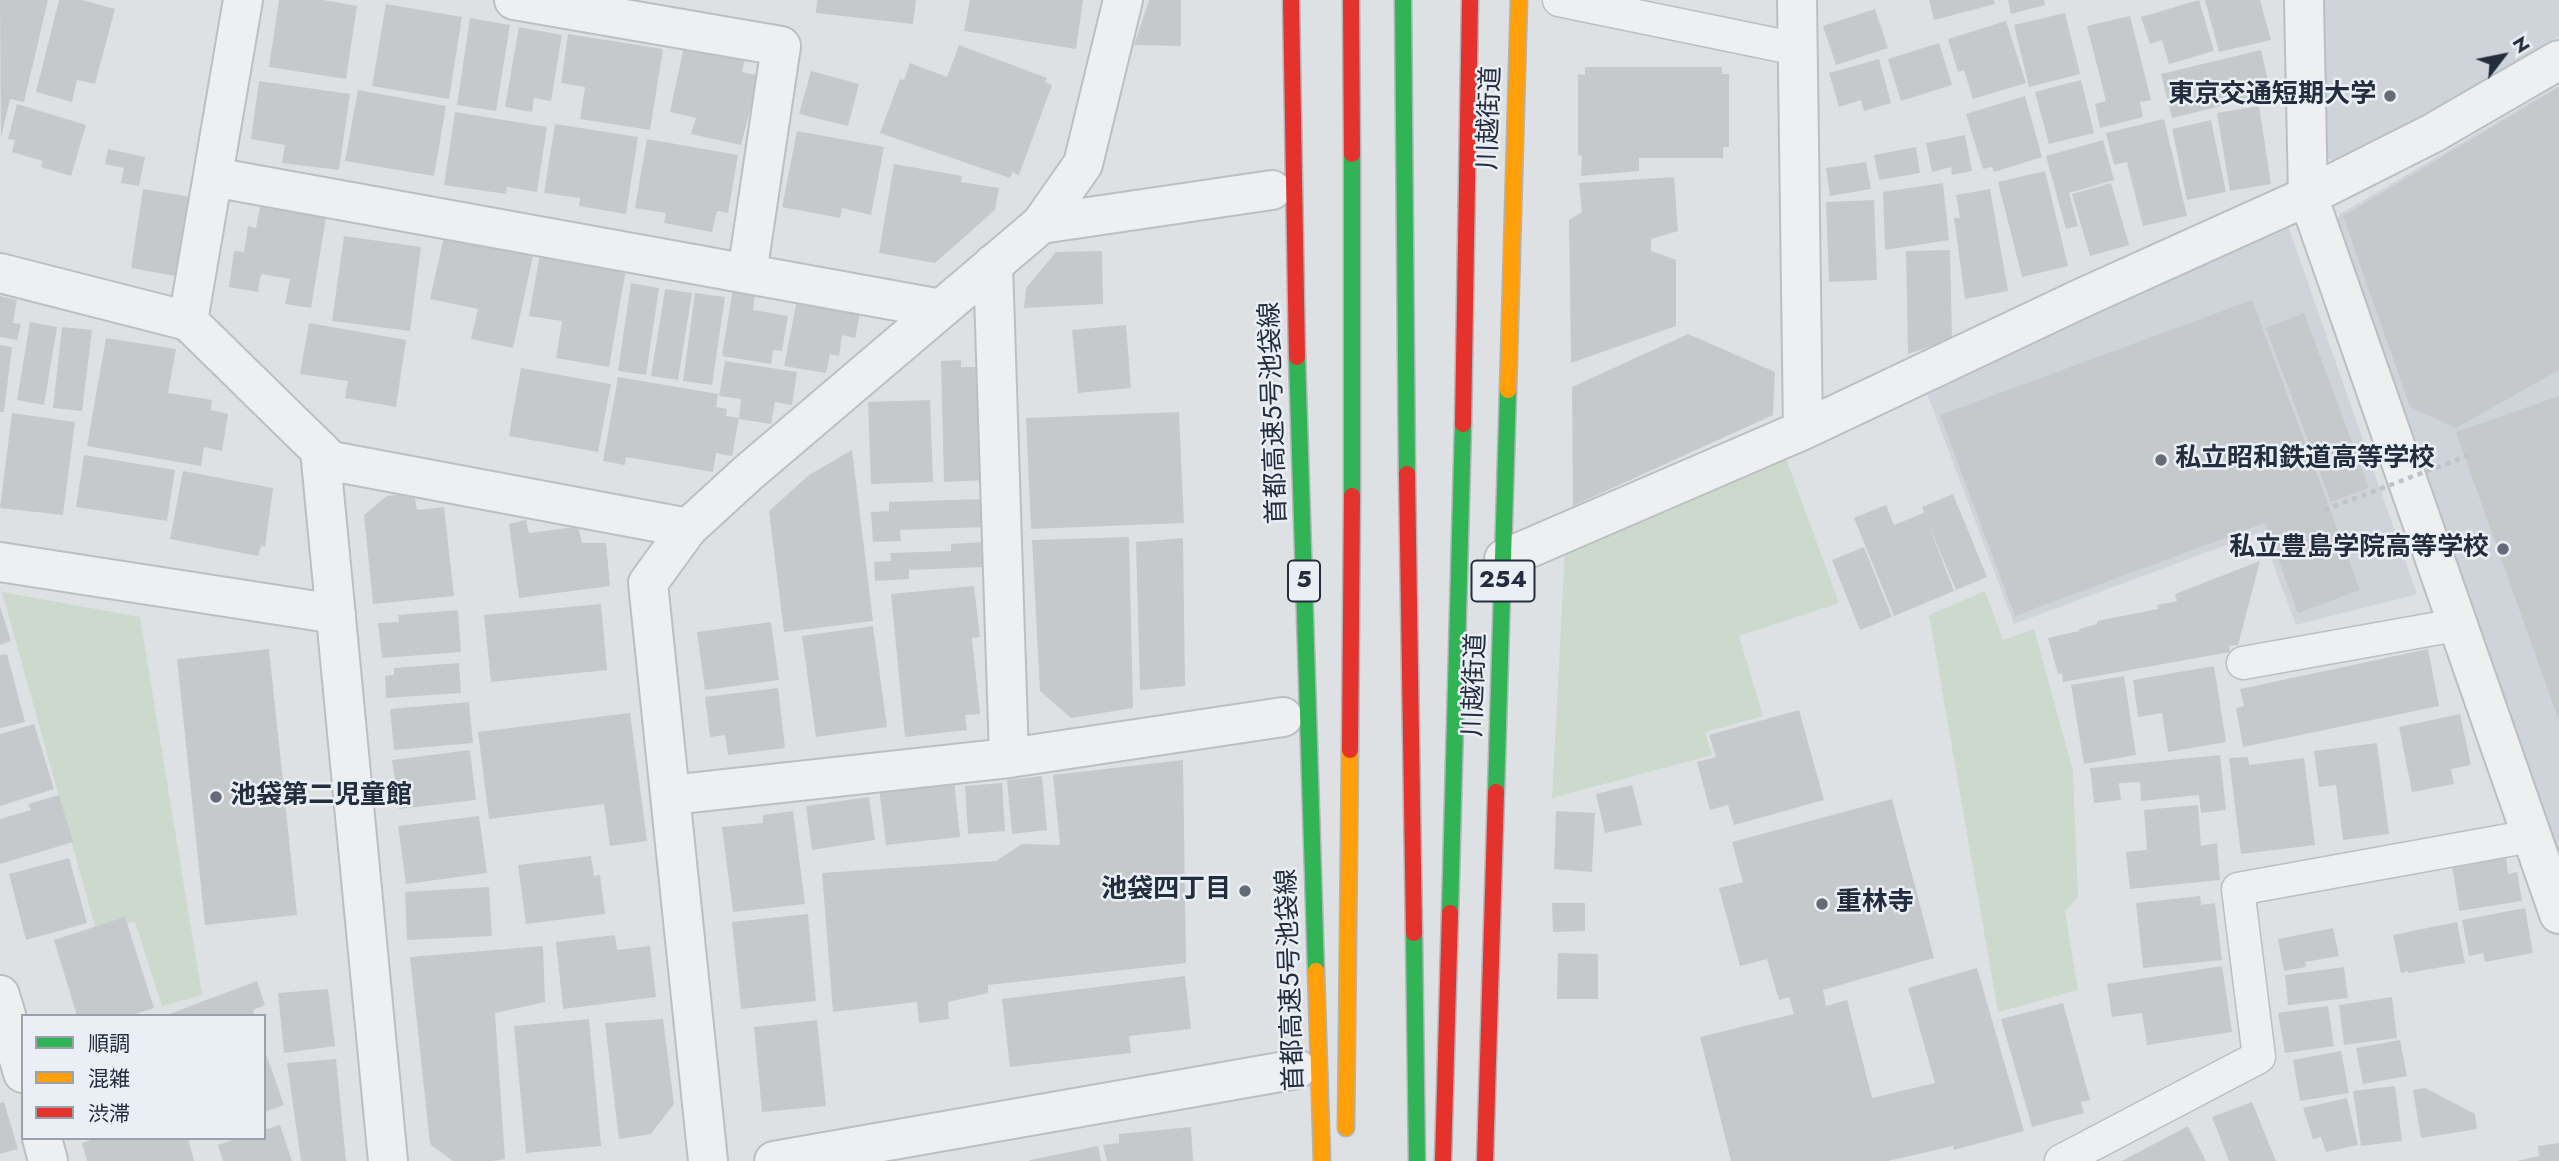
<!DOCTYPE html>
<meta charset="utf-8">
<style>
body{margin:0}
#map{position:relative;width:2559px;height:1161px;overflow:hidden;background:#dee1e4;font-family:Jost,"Noto Sans JP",sans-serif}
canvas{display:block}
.legend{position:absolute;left:21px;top:1014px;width:245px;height:126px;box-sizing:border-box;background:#eaeff5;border:2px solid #9ba1ac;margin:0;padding:9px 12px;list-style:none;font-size:21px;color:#242d3e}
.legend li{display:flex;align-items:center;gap:14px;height:35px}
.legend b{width:35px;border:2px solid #9ba1ac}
.north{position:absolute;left:2468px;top:21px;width:70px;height:70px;-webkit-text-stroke:5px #eaeff5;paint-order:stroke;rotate:58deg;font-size:19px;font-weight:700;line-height:28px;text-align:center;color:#242d3e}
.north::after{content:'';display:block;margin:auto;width:24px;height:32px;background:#242d3e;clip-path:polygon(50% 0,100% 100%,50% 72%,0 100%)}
</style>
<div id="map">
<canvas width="2559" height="1161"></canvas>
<ul class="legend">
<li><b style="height:9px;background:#30b455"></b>順調</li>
<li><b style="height:9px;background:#ff9f0a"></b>混雑</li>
<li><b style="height:9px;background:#e5322d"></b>渋滞</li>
</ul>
<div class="north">N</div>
</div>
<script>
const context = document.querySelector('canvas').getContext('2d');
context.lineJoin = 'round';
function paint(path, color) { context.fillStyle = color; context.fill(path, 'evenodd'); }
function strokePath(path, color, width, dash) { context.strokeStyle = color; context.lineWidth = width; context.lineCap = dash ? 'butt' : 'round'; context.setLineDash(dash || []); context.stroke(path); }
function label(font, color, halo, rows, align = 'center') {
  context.font = font + ' Jost,"Noto Sans JP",sans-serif'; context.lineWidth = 5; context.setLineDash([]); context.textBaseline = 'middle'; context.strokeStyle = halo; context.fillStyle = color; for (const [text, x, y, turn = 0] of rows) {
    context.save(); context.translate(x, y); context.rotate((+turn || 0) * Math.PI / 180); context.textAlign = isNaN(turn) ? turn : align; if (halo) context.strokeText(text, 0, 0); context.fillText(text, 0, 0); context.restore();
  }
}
const built = new Path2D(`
 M2322,0H2559V36L2341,165L2324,156Z
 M2559,85V867L2333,230L2340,214Z
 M2287,223L2417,594L2296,625L2261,532L2014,624L1925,388Z`);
const green = new Path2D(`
 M1785,456L1839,603L1739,636L1763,716L1705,732L1712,755L1552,798L1565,549Z
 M1985,591L2003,640L2034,629L2073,771L2078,897L2065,911L2078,990L1998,1012L1929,615Z
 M2,592L140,617L202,995L162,1006L135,922L96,930Z`);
const building = new Path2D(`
 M0,0H48L24,102L10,99L1,138Z
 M59,0H82L115,9L95,84L77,80L72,102L36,92Z
 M279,0H323L357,6L346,79L269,67Z
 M817,0H916L913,24L816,13Z
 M970,0H1083L1076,49L964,31Z
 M1149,0H1181V46L1134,45Z
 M1929,0H1994L1995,4L1934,20Z
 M2008,0H2044L2045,5L2011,14Z
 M2199,0L2214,51L2169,64L2162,40L2150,44L2141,17Z
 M2205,0H2260L2271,40L2219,52Z
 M386,4L462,17L449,99L372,86Z
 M1875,9L1888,48L1836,65L1823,26Z
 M2065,13L2080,74L2029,87L2014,25Z
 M2130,16L2151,100L2140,102L2143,117L2100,128L2095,104L2106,101L2087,26Z
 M470,18L510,25L496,111L457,105Z
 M2006,21L2026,83L1973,99L1964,70L1958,72L1948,39Z
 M519,27L562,35L551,101L534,98L532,112L505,107Z
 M568,34L663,49L650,130L580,119L585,87L561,83Z
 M1939,43L1952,85L1901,101L1888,59Z
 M959,45L1047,78L1045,82L1052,85L1019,175L1012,172L1010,178L880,133L900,79L904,80L910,63L947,77Z
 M684,46L745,59L742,72L759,76L741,145L691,134L696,118L670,112Z
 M2261,50L2271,94L2172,118L2161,74Z
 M1879,59L1891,103L1864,111L1861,100L1839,107L1829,73Z
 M1585,67H1722V74H1729V147H1723V158H1639V171L1581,176L1582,156L1578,155V74L1585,75Z
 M811,71L859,84L848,126L799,114Z
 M2081,80L2094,133L2049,144L2035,92Z
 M259,81L350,94L339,170L282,163L285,145L251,139Z
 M2559,87V370L2456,428L2410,407L2343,216Z
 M358,90L446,106L434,176L345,161Z
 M2025,96L2042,157L1994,172L1992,167L1983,169L1966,114Z
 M17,104L86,125L71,176L41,167L43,161L12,152L15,140L8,139Z
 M2259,106L2271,184L2230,191L2217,113Z
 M455,112L547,127L537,192L507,187L506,194L444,185Z
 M2164,119L2187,216L2143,226L2127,162L2114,165L2106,133Z
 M2211,120L2226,192L2187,200L2172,129Z
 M555,124L638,137L626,214L579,206L580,198L544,193Z
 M797,131L884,147L871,215L842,208L840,218L782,207Z
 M1965,135L1972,171L1952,175L1951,167L1932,172L1926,143Z
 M647,139L738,155L728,213L717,211L712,232L664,223L666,213L635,208Z
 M2103,140L2114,180L2069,193L2078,226L2066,229L2046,156Z
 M1916,147L1920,173L1879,180L1874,155Z
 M108,149L145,157L139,186L121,183L124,168L105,164Z
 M1866,162L1871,189L1830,196L1826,168Z
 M894,164L962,176L961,182L999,188L995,210L935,263L879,253Z
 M2045,171L2068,266L2022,277L1998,182Z
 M1674,177L1678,231L1651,239V251L1676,260V326L1571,363L1569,220L1582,212L1579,183Z
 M1943,183L1949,240L1885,250L1883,192Z
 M2111,183L2129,245L2090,256L2072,194Z
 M143,189L192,197L183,269L175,276L131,268Z
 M1990,189L2008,291L1965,299L1954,218H1960L1956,195Z
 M1874,200L1877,280L1829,282L1826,202Z
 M260,207L326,218L311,308L285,304L290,279L261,274L258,292L229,287L234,251L244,252L248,226L256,228Z
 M344,236L421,247L410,331L332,321Z
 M444,237L533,256L513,348L471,339L478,309L430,299Z
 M1950,250L1952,339L1908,354L1906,251Z
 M1102,251L1103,304L1024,308L1026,288L1056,252Z
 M540,254L626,269L609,367L556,358L562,321L529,316Z
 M631,283L659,288L646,375L618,371Z
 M734,283L756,287L753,310L788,316L782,351L773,350L771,364L722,356Z
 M665,289L692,293L678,380L651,376Z
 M695,293L725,297L712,385L683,381Z
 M798,295L861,308L855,338L842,335L839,356L830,354L826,373L784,366Z
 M0,296L17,300L13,323L21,324L17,340L0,337Z
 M2252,300L2360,590L2298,613L2265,523L2015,616L1940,415Z
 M2304,313L2369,488L2331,502L2266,328Z
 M30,322L57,327L44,405L17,400Z
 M309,323L406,340L396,407L345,398L348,381L300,374Z
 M1126,325L1131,388L1078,393L1072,330Z
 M62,327L92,330L82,411L53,408Z
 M1688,334L1775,372L1773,415L1573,506L1572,387Z
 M106,338L176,349L168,393L212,400L211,410L228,414L222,451L204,447L201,466L87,446Z
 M0,345L12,347L4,412H0Z
 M961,360V367H984L988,480L944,482L941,361Z
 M725,361L797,372L792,405L775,402L771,424L739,419L741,399L719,396Z
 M521,368L611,384L598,452L509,436Z
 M618,377L718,394L716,407L727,409L726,416L739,418L732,456L716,453L713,472L626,457L625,465L603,461Z
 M2559,396V721L2456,432Z
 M930,400L933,482L871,484L868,402Z
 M1179,412L1184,523L1031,529L1026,418Z
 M12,413L75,422L63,515L0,508Z
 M852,450L873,621L784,632L769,511L809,475Z
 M84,455L175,470L167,521L76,507Z
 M183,471L273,488L265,547L261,546L258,556L170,539Z
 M414,493L417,510L444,507L454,596L373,604L364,515L387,496Z
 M1953,494L1987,577L1956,590L1927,521L1954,591L1894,616L1854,518L1886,505L1894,525L1924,513L1922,507Z
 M983,499L984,527L900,530L901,541L873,542L871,512L889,511V502Z
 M526,520L529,533L575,527L579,530L582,543H606L610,586L519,598L509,524Z
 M1129,537L1133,708L1071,718L1040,691L1032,540Z
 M1183,538L1185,686L1140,690L1136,542Z
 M984,542L985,567L909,570V579L875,581L874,562L891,561L890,553L951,551V544Z
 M1864,547L1892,617L1860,630L1832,560Z
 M2260,561L2238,645L2229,646L2230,652L2063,682L2062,673L2058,674L2048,638L2079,631V629L2097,624V621L2158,609L2157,605L2177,601L2175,594Z
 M974,586L980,637L972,638L980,714L965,715L967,730L905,737L891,594Z
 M601,604L607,670L491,682L484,615Z
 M0,606L11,641L0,645Z
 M458,610L461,652L382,658L378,623L399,622L398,615Z
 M771,622L779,680L705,690L697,632Z
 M873,626L887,727L816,737L802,636Z
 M269,649L297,915L205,925L177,659Z
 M2428,649L2439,706L2243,747L2236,708L2244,706L2240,689Z
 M7,654L25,722L0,728V655Z
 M459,663L461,693L386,698L385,676L394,675V668Z
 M2214,666L2226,742L2168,752L2162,713L2138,717L2133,680Z
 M2124,676L2136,755L2084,764L2071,685Z
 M778,688L785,748L728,755L725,735L710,737L705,697Z
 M469,702L473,743L394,750L390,709Z
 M1799,710L1824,800L1734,825L1728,805L1710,810L1697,762L1716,757L1709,735Z
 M630,713L647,841L610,846L604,804L489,819L478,732Z
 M2460,714L2471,765L2451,769L2454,784L2412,792L2399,727Z
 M34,724L54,789L0,806V734Z
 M2377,743L2389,834L2343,840L2336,785L2319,787L2314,751Z
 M470,750L476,800L399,809L392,760Z
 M2220,755L2226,810L2201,813L2199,795L2141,801L2140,782L2119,783L2121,800L2094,803L2090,768Z
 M2248,757L2249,765L2304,758L2315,845L2241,854L2229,758Z
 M1183,760L1186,963L988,985V993L948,1002L949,1019L919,1023L917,1002L833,1012L822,873L996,861L1022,844L1060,845L1053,775Z
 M1042,776L1047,830L1012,834L1007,780Z
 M954,780L960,837L886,845L879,788Z
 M1002,783L1005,831L968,834L965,786Z
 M1632,785L1642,825L1605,833L1596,794Z
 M59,795L73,842L0,864V819L31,810L28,804Z
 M869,797L875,840L812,850L806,806Z
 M1892,799L1934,958L1823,990L1826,1006L1847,1000L1872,1098L1935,1083L1908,988L1977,968L2024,1131L1954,1150L1953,1146L1888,1161H1731L1700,1037L1794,1014L1789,997L1779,1000L1767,959L1740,966L1719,888L1743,882L1732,842Z
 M2198,805L2201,846L2217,843L2220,880L2130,889L2126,852L2147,850L2144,810Z
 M793,811L805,904L733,912L722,827L763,823V815Z
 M1556,811L1595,813L1592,872L1554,869Z
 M479,816L487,873L406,884L398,826Z
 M591,856L594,876L600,875L605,914L526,924L518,865Z
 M2506,857L2508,874L2517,872L2522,901L2459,911L2452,865Z
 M69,858L87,923L26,940L9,874Z
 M489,887L492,936L407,940L405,892Z
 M2200,896L2201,905L2215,903L2222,960L2143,968L2136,903Z
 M1552,903H1585V931L1553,932Z
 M2525,908L2533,953L2485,962L2483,953L2469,956L2462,920Z
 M808,914L816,1001L741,1009L732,922Z
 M125,917L154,1008L129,1016H77L54,940Z
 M2457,922L2465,963L2408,973V971L2401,973L2393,935Z
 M2333,928L2339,956L2305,962L2306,967L2284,971L2278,939Z
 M615,935L617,950L650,946L656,997L563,1009L556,942Z
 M543,946L545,1002L495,1013L505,1159L493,1161H453L430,1144L410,957Z
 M1558,953L1598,954V999H1557Z
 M2222,966L2232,1032L2147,1045L2142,1013L2112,1017L2107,984Z
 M2344,967L2348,998L2288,1005L2285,975Z
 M1185,976L1191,1029L1129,1036L1131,1053L1010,1067L1002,999Z
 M257,981L265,1005L253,1010L255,1016H164Z
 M328,989L335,1046L284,1053L278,993Z
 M2392,997L2397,1038L2344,1045L2339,1005Z
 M2063,1003L2090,1100L2081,1102L2084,1113L2032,1127L2001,1019Z
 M2328,1006L2334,1046L2285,1053L2278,1013Z
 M589,1019L601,1146L526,1153L514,1026Z
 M663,1019L674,1104L651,1134L619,1139L605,1023Z
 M817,1020L826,1106L762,1112L754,1027Z
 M2400,1040L2407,1076L2363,1084L2356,1048Z
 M264,1048L284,1105L264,1112Z
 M2341,1051L2349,1093L2300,1101L2293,1060Z
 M336,1059L346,1161H301L287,1063Z
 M2395,1086L2402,1141L2361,1146L2353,1091Z
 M2425,1088L2475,1114L2477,1129L2421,1138L2413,1090Z
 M2347,1098L2358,1145L2326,1152L2321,1137L2313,1139L2303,1108Z
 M4,1102L18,1149L0,1154V1103Z
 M2252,1102L2276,1161H2229L2212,1117Z
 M280,1125L292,1161H223L218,1145L239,1138H264V1130Z
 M2188,1126L2206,1161H2122Z
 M1191,1127L1193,1161H1107L1103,1145L1119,1143V1134Z
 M97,1138H188L194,1161H87L82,1143Z
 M2559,1143V1161H2517L2539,1156L2538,1146Z
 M1098,1146L1101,1161H1030V1160Z`);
const lane = new Path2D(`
 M1559,0L1797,49
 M2243,663L2456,625
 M2061,1161L2259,1057L2238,889L2531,836`);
const street = new Path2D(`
 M514,0L781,46L747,274
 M1797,0L1803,430
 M2304,0L2308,196L2559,914
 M213,177L941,309
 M1041,224L1083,164L1123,0
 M993,264L1009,758
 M0,273L188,321L331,461L688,528
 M188,321L243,0
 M320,450L388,1161
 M1504,559L1803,430L2082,298L2308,196L2433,133L2559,60
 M0,562L336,614
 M671,795L1009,758L1283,717
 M0,995L23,1073
 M42,1138L48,1161
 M708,1161L648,583L688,528L748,473L1041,224L1272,190
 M774,1161L1297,1069`);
const fast = new Path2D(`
 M1403,0L1407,474
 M1352,154V496
 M1297,357L1316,971
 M1496,792L1508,390
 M1450,913L1463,424
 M1414,933L1417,1161`);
const slow = new Path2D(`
 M1508,390L1519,0
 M1316,971L1322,1161
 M1346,1128L1350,750`);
const jam = new Path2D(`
 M1291,0L1297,357
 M1351,0L1352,154
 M1463,424L1470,0
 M1407,474L1414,933
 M1350,750L1352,496
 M1443,1161L1450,913
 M1485,1161L1496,792`);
const pathBridge = new Path2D(`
 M2324,510L2475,453`);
const markers = [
 [2390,96,7,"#656c78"],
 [2161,460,7,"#656c78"],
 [2503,549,7,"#656c78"],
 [216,797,7,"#656c78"],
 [1245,891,7,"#656c78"],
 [1822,904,7,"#656c78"]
];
const shields = [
 [1304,581,32],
 [1503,581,63]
];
const shieldNames = [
 ["5",1304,581],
 ["254",1503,581]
];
const poiNames = [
 ["東京交通短期大学",2376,96],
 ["私立昭和鉄道高等学校",2175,460,"left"],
 ["私立豊島学院高等学校",2489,549],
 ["池袋第二児童館",230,797,"left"],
 ["池袋四丁目",1231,891],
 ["重林寺",1836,904,"left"]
];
const streetNames = [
 ["川越街道",1491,118,-88],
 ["首都高速5号池袋線",1275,413,-92],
 ["川越街道",1476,685,-88],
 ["首都高速5号池袋線",1292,980,-92]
];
paint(built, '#cfd4db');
paint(green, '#ced9cd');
paint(building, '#c6c9cc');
strokePath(lane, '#bcbfc2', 35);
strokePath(street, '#bcbfc2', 42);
strokePath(fast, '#b0b4b9', 19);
strokePath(slow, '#b0b4b9', 19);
strokePath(jam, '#b0b4b9', 19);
strokePath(lane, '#edeff1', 32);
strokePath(street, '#edeff1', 38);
strokePath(fast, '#30b455', 16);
strokePath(slow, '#ff9f0a', 16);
strokePath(jam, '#e5322d', 16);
strokePath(pathBridge, '#c0c2c7', 4.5, [5, 5]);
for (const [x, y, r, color] of markers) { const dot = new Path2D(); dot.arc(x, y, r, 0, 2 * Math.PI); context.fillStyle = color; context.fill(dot); strokePath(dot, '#eaeff5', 2.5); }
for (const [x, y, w] of shields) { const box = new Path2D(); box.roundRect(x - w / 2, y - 20.5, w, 41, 5); context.fillStyle = '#eaeff5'; context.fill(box); strokePath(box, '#242d3e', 2); }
label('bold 24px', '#242d3e', null, shieldNames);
label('bold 26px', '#242d3e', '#eaeff5', poiNames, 'right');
label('26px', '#242d3e', '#eaeff5', streetNames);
</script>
